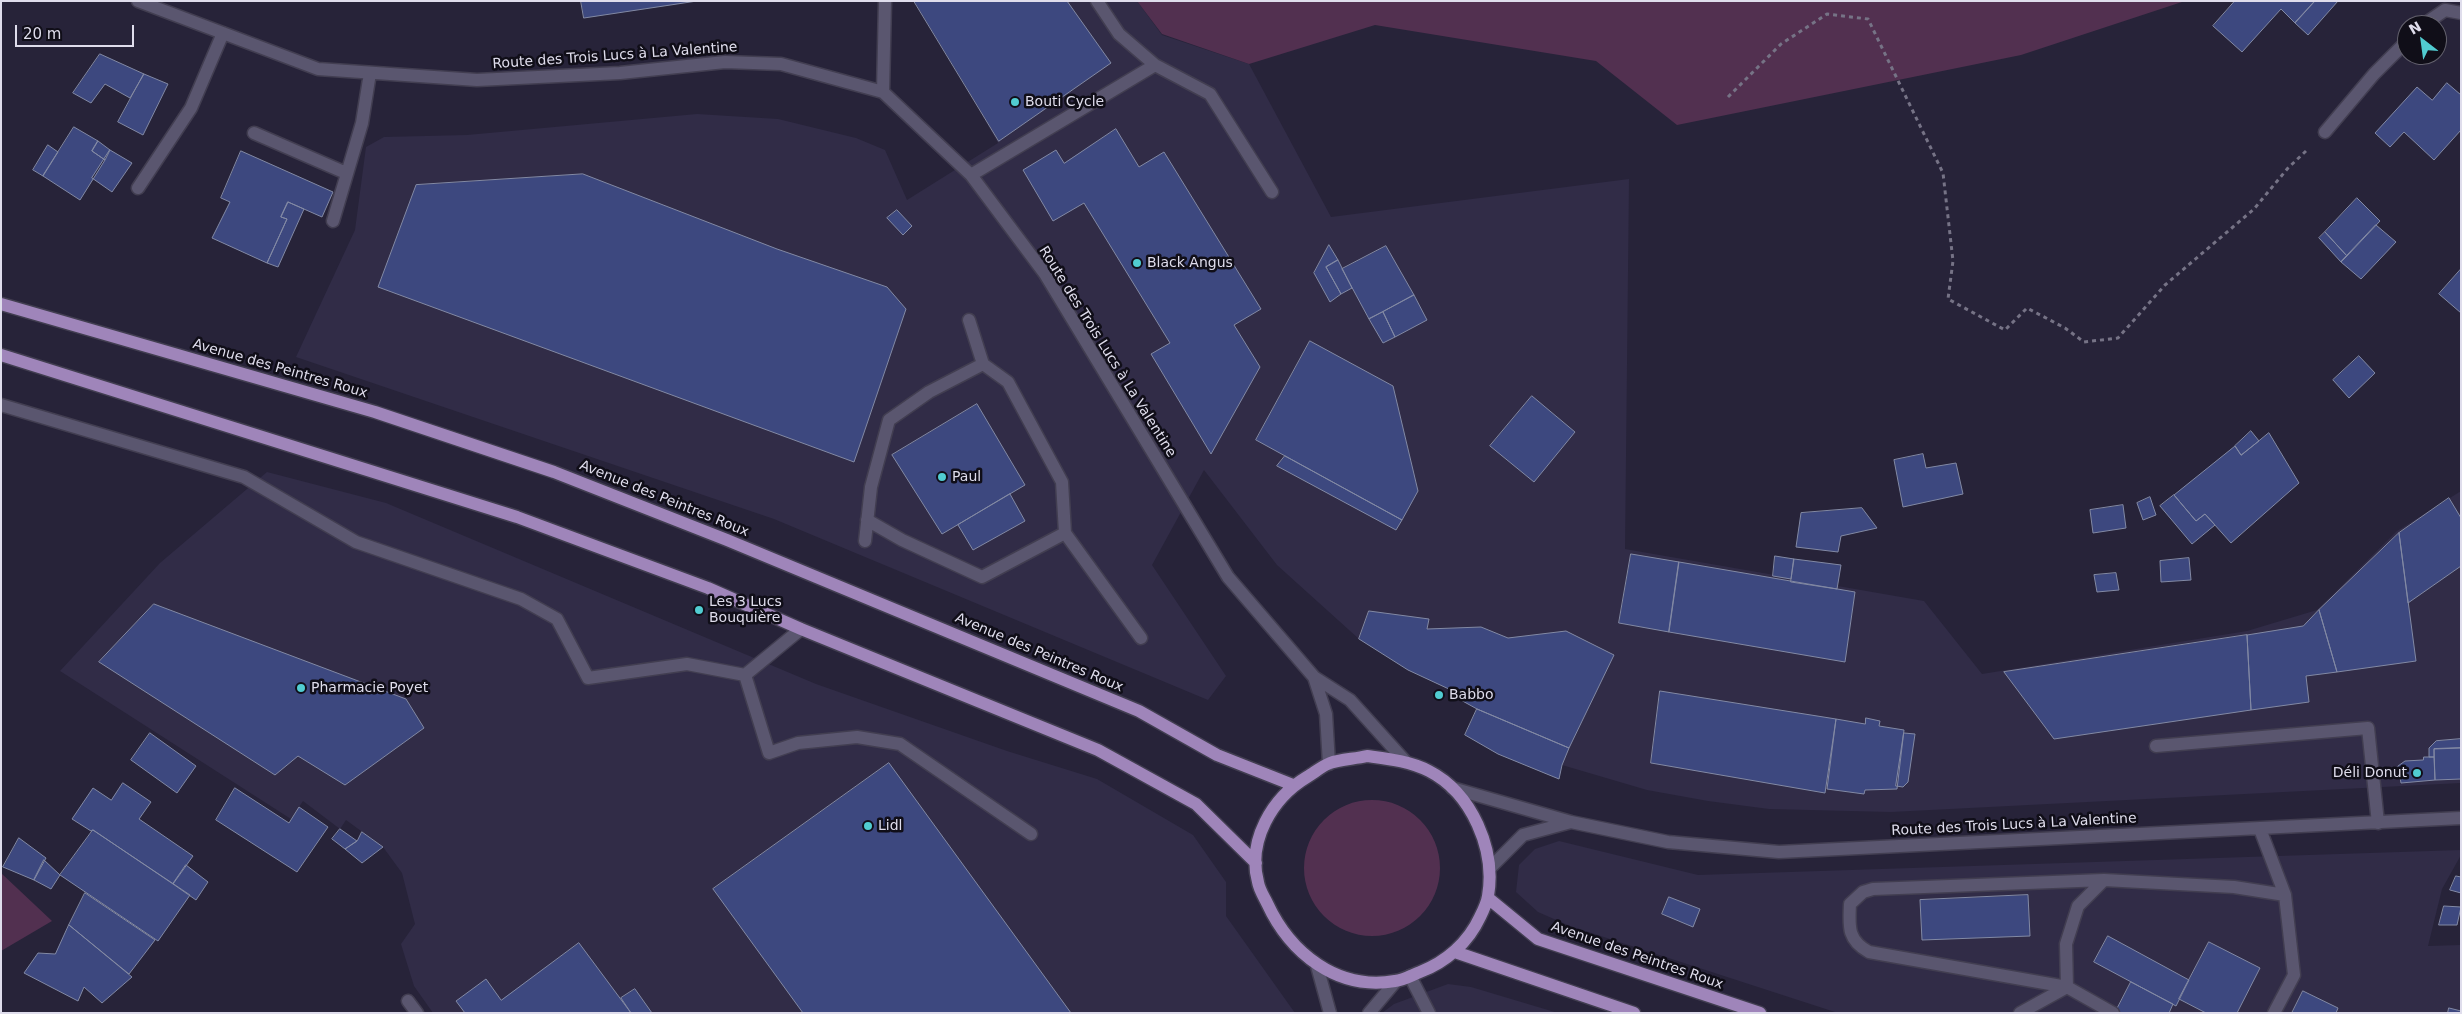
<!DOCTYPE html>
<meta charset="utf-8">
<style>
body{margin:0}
#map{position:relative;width:2462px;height:1014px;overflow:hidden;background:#272339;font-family:"DejaVu Sans",sans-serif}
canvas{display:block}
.frame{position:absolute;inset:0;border:2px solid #dfddec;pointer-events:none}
.north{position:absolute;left:2397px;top:15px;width:50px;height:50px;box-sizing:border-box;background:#100e18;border:1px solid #63616d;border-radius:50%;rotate:330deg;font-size:14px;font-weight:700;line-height:20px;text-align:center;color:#dfddec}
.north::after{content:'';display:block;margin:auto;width:18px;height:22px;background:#51ccd1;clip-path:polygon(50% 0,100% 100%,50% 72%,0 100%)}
.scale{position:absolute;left:15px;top:25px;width:119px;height:22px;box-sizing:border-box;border:2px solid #dfddec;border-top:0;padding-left:6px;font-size:15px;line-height:18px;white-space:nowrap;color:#dfddec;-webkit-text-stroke:4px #100e18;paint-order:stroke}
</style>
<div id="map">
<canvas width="2462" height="1014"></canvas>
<div class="frame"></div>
<div class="north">N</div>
<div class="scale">20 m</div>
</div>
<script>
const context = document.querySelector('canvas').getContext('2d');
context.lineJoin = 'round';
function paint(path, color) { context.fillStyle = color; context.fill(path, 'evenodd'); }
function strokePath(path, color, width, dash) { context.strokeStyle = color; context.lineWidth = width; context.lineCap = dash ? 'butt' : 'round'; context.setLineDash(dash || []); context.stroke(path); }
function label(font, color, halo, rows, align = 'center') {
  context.font = font + ' "DejaVu Sans",sans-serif'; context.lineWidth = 5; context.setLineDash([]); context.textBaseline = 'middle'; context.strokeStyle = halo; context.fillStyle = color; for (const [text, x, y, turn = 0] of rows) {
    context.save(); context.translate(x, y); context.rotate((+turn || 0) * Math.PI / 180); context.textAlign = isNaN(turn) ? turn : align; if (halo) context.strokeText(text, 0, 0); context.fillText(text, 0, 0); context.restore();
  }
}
const built = new Path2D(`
 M918,1H1137L1162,35L1249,64L1331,217L1629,179L1625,549L1924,601L1982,674L2247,631L2317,610L2397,531L2461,491V783L1891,812L1769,809L1708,801L1647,790L1562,765L1559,779L1498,754L1465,735L1477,709L1450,694L1451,690L1408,670L1359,639L1277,565L1204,470L1152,565L1226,676L1208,700L774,519L296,357L355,230L366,147L384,137L467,135L697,114L778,119L856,138L885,150L907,200L998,143Z
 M267,472L386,503L816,684L1007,751L1097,779L1193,835L1226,882V916L1295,1013H433L414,986L401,944L415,924L402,873L383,847L346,820L340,829L303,801L291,819L60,671L160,563Z
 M1559,841L1698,875L2461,850V855L2442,889L2428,946L2461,945V1013H1838L1570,926L1538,912L1516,892L1519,865L1535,849Z
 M1448,984L1471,987L1558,1013H1382L1394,1004Z`);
const green = new Path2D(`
 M1137,1H2185L2021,55L1677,125L1596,61L1375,25L1249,64L1162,34Z
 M1304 868a68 68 0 1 1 136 0a68 68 0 1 1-136 0Z
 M1,873L52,921L1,951Z`);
const building = new Path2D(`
 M581,1H697L584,18Z
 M914,1H1067L1111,63L999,141Z
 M2235,1H2315L2295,23L2281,9L2242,52L2213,26Z
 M2315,1H2338L2308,35L2295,23Z
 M100,54L144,74L130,98L105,84L91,103L73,93Z
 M144,74L168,84L143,135L118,122Z
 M2447,83L2461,95V130L2434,160L2404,132L2390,147L2375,133L2417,87L2432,100Z
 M74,127L98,141L92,151L105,160L80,200L43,176Z
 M1116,129L1139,167L1164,152L1261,309L1234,325L1260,367L1211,454L1151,354L1170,343L1084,203L1053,221L1023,170L1056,150L1064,163Z
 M98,141L110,150L105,160L92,151Z
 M48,145L58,152L43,176L33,170Z
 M110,150L132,163L112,192L92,178Z
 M241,151L333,192L322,217L288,202L281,217L287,219L267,263L212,238L230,202L221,198Z
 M583,174L777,249L887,287L906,309L854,462L378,287L416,185Z
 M2357,198L2380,221L2347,256L2325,232Z
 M288,202L304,209L278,267L267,263L287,219L281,217Z
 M897,210L912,226L903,235L887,218Z
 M2376,225L2396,242L2361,279L2341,262Z
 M2325,232L2347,256L2341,262L2319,238Z
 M1329,245L1338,260L1326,267L1341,294L1330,302L1314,273Z
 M1386,246L1414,295L1369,319L1342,269Z
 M1338,260L1352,288L1341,294L1326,267Z
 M2461,269V313L2439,294Z
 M1414,295L1427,320L1395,337L1383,312Z
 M1383,312L1395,337L1383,343L1369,319Z
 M1310,341L1393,386L1418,491L1402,520L1256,440Z
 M2359,356L2375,373L2349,398L2333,380Z
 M1532,396L1575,432L1534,482L1490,446Z
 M977,404L1025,485L942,534L892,455Z
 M2251,431L2259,441L2241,455L2235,446Z
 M2269,433L2299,483L2231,543L2205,514L2196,521L2174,495L2235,446L2241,455Z
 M1923,454L1926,468L1956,463L1963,494L1903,507L1894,460Z
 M1285,456L1402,520L1396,530L1277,466Z
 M1010,494L1025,521L973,550L958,525Z
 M2174,495L2196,521L2205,514L2215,525L2192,544L2160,506Z
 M2150,497L2156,515L2143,520L2137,503Z
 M2449,498L2461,518V566L2408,603L2399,533Z
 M2123,505L2126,528L2093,533L2090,510Z
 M1862,508L1877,528L1841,536L1838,552L1796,547L1801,513Z
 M2399,533L2416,661L2337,672L2319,610Z
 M1631,554L1679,562L1669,632L1619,623Z
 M1775,556L1794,559L1791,579L1773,576Z
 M2189,558L2191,580L2161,582L2160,561Z
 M1794,559L1841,565L1837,589L1791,582Z
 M1679,562L1855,592L1845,662L1669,632Z
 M2116,573L2119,590L2097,592L2094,575Z
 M154,604L406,699L424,728L345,785L298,756L275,775L99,662Z
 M2319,610L2337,672L2306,676L2309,702L2251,710L2247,635L2303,626Z
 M1369,611L1429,619L1427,629L1481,627L1508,638L1566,631L1614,655L1569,748L1477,709L1450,694L1451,690L1408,670L1359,639Z
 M2247,635L2251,710L2054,739L2004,672Z
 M1660,691L1836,719L1825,793L1651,763Z
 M1477,709L1569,748L1562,765L1559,779L1498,754L1465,735Z
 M1866,718L1880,721L1879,726L1904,730L1897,789L1865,790L1864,794L1827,789L1836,719L1865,724Z
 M150,733L196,766L177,793L131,760Z
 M1904,733L1915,734L1908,782L1903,787L1896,786Z
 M2461,739V748L2434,749V757H2429V748L2436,741Z
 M2461,748V779L2435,780L2434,749Z
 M2424,757H2434L2435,780L2401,783L2398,766L2405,761L2423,760Z
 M889,763L1071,1013H803L713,889Z
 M123,783L151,802L139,819L193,856L173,884L93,830L91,831L72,819L93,788L111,800Z
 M235,788L289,823L299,807L328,827L297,872L216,820Z
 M340,829L357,841L345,849L332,839Z
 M93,830L190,895L158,941L60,875Z
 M362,832L383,847L362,863L345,849L357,841Z
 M19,838L46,858L34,880L3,867Z
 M44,860L60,875L51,889L34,880Z
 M186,865L208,882L196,900L173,884Z
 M2456,876L2461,877V893L2450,890Z
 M85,893L155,940L129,974L69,925Z
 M2028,895L2030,936L1922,940L1920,900Z
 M1669,897L1700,909L1693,927L1662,914Z
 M2444,906L2461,907L2457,925H2439Z
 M69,925L132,977L102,1003L84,987L78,1001L24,973L38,953L55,954Z
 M2108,936L2189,980L2176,1006L2094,962Z
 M2209,942L2260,968L2237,1013H2206L2179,999Z
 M579,943L631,1013H465L456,1001L486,979L501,1000Z
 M2131,982L2173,1004L2169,1013H2115Z
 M635,989L652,1013H631L621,998Z
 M2303,991L2338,1008L2336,1013H2292Z
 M2449,1008L2461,1011V1013H2448Z`);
const path = new Path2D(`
 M1728,97L1781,44L1827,14L1868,19L1943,173L1953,261L1948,299L2005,330L2027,308L2065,328L2084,342L2118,338L2165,285L2254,209L2288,168L2306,151`);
const minor = new Path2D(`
 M138,1L318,69L477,80L620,73L725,62L781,64L883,92L971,175L1045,274L1228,577L1314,677L1350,700L1405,761
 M1097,1L1119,34L1155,65
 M2423,25L2445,10L2461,13
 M883,92L885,1
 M2325,132L2374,74L2407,41
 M254,133L346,173
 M971,175L1155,65L1210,94L1272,192
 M138,188L191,108L223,33
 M333,221L362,123L370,73
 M969,320L983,364
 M1,405L244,477L356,542L521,599L557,619L588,678L687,664L745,675
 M867,520L902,540L982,577L1065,533
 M865,541L871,487L889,420L929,392L983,364L1008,382L1062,482L1065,533L1141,638
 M801,629L745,675L769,753L798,743L857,737L900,744L1031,834
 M1314,677L1326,714L1329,764
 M2156,746L2368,728L2378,823
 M1452,788L1571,822L1668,842L1779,852L2461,818
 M2260,829L2285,895L2294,975L2274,1013
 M1490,868L1523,835L1571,822
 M2104,880L2078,906L2066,944L2067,987L1869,952C1847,940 1849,926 1850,904L1863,892L1873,889L2104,880L2234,887L2285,895
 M1317,966L1330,1013
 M1410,976L1429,1013
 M408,1001L417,1013
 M1369,1013L1396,981
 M2020,1013L2067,987L2113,1013`);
const major = new Path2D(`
 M1,304L375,412L554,472L727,540L1139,711L1217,755L1293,785
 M1,355L517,517L708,588L801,629L1098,750L1196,804L1256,863
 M1367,756C1389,759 1409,761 1429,771C1472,793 1496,850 1488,896C1487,903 1483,911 1480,917C1468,943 1446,962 1420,972C1412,975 1404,980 1395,981C1337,991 1290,953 1267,903C1264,897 1259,889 1258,882C1247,841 1272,798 1307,777C1314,773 1322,766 1330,763C1341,759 1355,759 1367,756Z
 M1488,898L1538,939L1760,1013
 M1455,952L1634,1013`);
const markers = [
 [1015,102,5,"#51ccd1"],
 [1137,263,5,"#51ccd1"],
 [942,477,5,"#51ccd1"],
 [699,610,5,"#51ccd1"],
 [301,688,5,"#51ccd1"],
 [1439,695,5,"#51ccd1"],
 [2417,773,5,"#51ccd1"],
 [868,826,5,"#51ccd1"]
];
const streetNames = [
 ["Route des Trois Lucs à La Valentine",615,56,-4],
 ["Route des Trois Lucs à La Valentine",1107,352,58],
 ["Avenue des Peintres Roux",280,369,16],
 ["Avenue des Peintres Roux",664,499,22],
 ["Avenue des Peintres Roux",1039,653,23],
 ["Route des Trois Lucs à La Valentine",2014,825,-3],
 ["Avenue des Peintres Roux",1637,956,19]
];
const poiNames = [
 ["Bouti Cycle",1025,102],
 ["Black Angus",1147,263],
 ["Paul",952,477],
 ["Les 3 Lucs",709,602],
 ["Bouquière",709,618],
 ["Pharmacie Poyet",311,688],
 ["Babbo",1449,695],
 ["Déli Donut",2407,773,"right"],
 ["Lidl",878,826]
];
paint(built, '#312c47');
paint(green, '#523050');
paint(building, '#3d487f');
strokePath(building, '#8289a4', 1);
strokePath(minor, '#423e51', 15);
strokePath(major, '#423e51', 15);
strokePath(path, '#767386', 3, [4, 4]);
strokePath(minor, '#5a566f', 12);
strokePath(major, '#9f85ba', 12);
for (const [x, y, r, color] of markers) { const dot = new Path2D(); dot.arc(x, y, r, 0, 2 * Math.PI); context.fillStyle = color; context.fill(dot); strokePath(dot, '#100e18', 2); }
label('14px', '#dfddec', '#100e18', streetNames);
label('14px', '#dfddec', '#100e18', poiNames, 'left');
</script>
